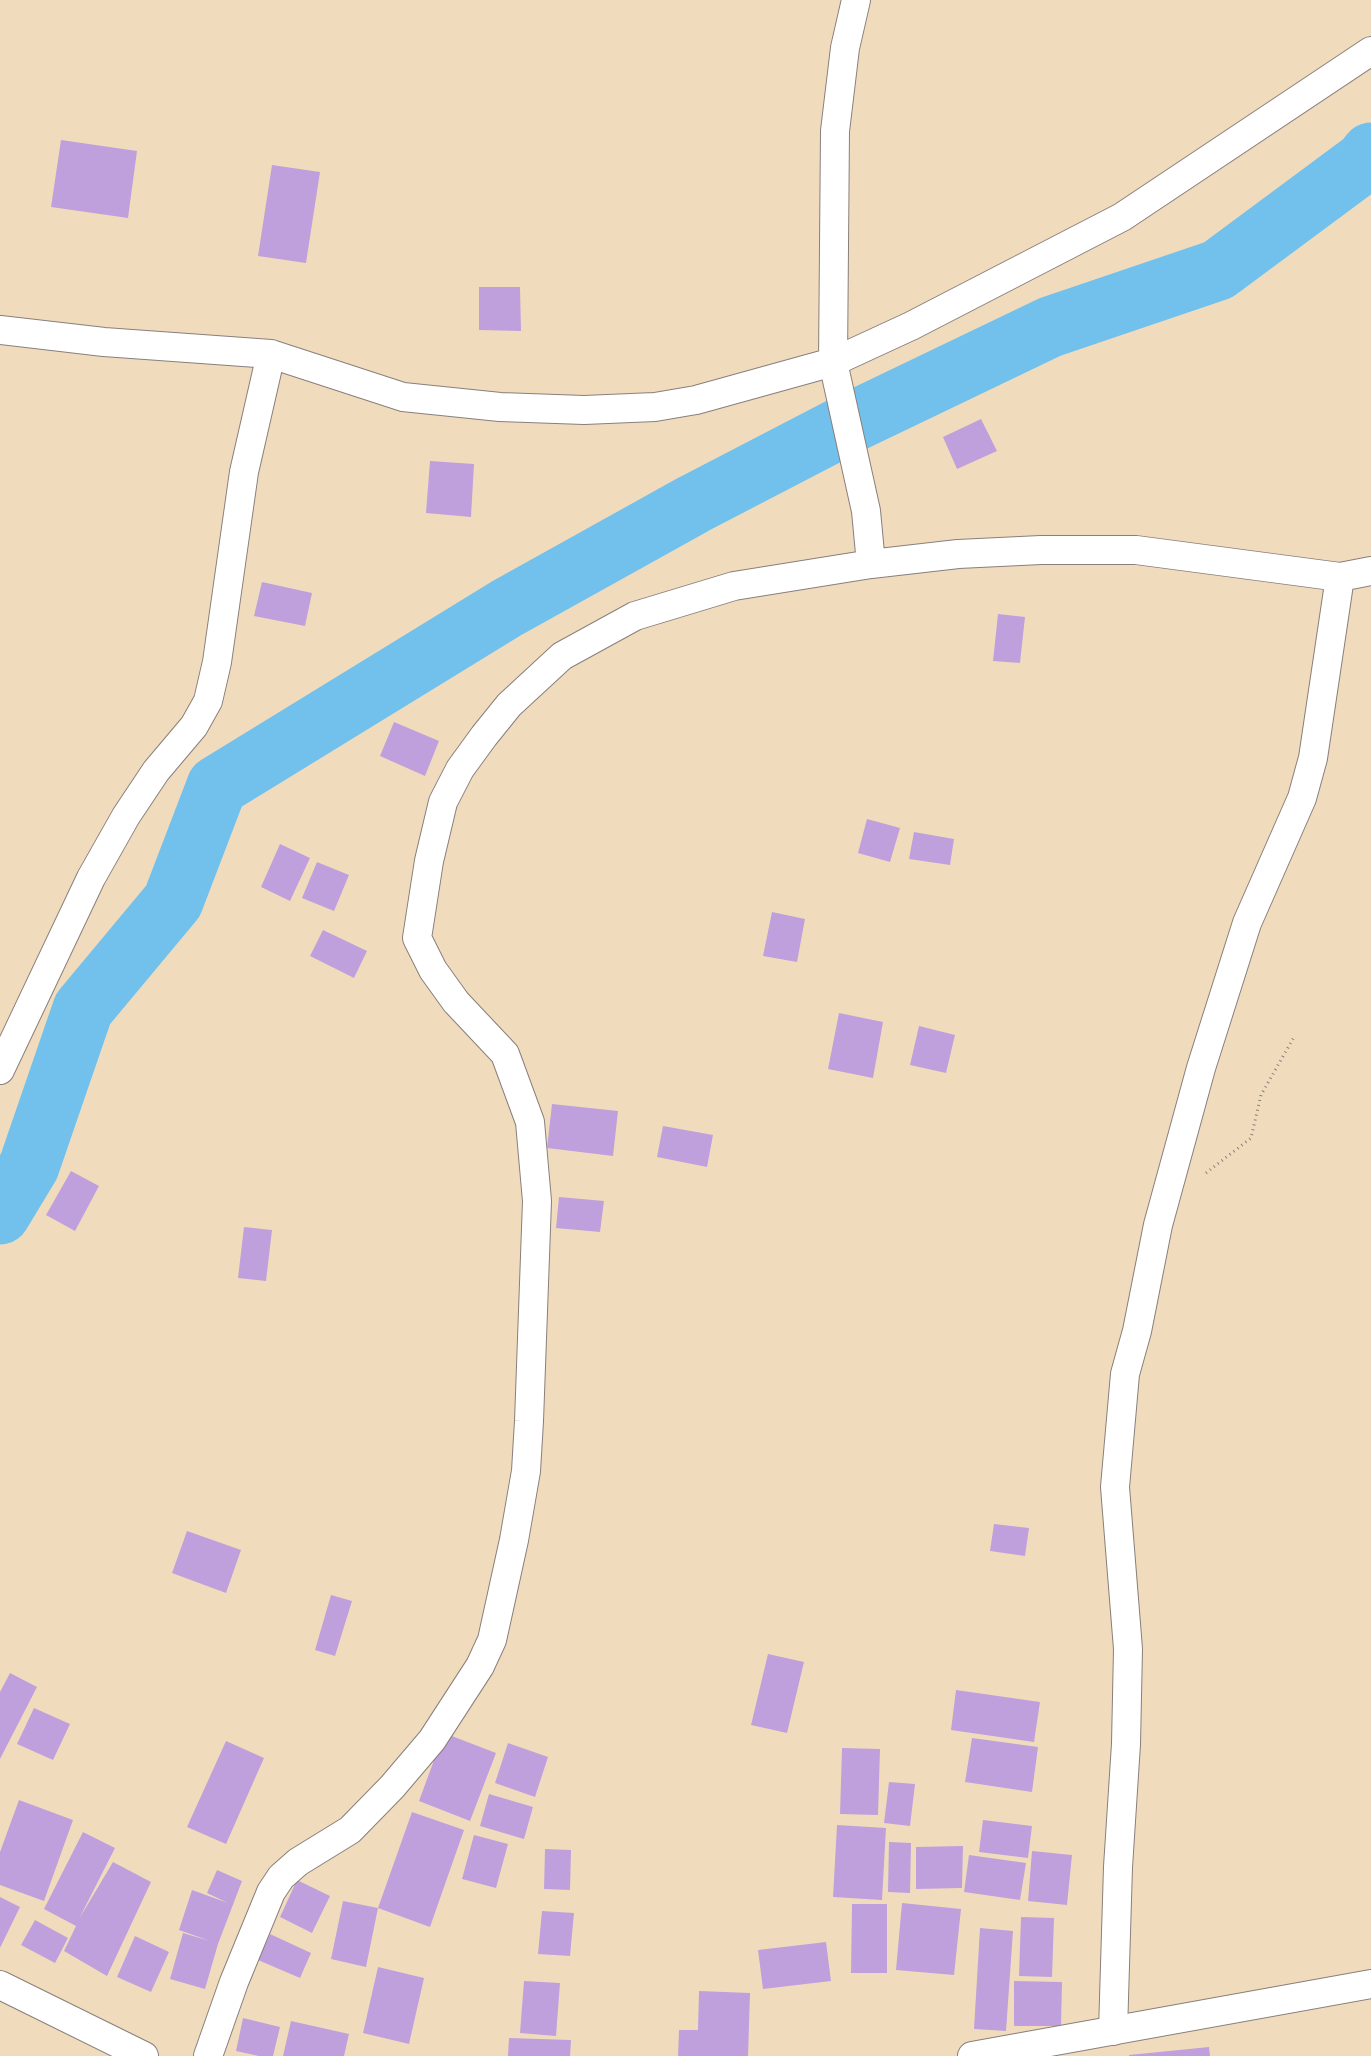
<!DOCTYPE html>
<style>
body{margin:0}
canvas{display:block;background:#f0dcbc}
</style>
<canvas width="1371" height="2056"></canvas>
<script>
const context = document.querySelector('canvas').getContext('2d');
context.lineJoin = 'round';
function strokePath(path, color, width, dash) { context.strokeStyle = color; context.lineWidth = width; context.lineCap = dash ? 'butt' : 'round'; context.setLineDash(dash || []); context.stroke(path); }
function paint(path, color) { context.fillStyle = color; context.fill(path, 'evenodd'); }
const river = new Path2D(`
 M0,1214L29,1166L83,1009L173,901L217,786L507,608L694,504L848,424L1050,327L1218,270L1365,161L1371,153`);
const building = new Path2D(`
 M61,140L137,151L128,218L51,207Z
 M272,165L320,172L306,263L258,256Z
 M479,287H520L521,331L479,330Z
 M981,419L997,451L957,469L943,437Z
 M430,461L474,464L471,517L426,513Z
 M262,582L312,593L305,626L254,616Z
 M998,614L1025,617L1020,663L993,661Z
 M394,722L439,741L425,776L380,756Z
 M867,819L900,828L890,862L858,853Z
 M914,832L954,839L950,865L909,859Z
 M280,844L310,858L290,901L261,887Z
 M317,862L349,875L334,911L302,898Z
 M772,912L805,919L797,962L763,956Z
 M323,930L367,951L354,978L310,956Z
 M839,1013L883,1022L873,1078L828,1069Z
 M919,1026L955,1035L946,1073L910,1065Z
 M552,1104L618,1111L613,1156L547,1148Z
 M663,1126L713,1135L707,1167L657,1157Z
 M71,1171L99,1186L75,1231L46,1215Z
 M559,1197L604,1201L600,1232L556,1228Z
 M244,1227L272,1230L266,1281L238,1278Z
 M994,1524L1029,1528L1025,1556L990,1551Z
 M187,1531L241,1550L226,1593L172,1573Z
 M331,1595L352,1601L335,1656L315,1650Z
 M768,1654L804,1662L787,1733L751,1725Z
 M10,1673L37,1687L0,1759V1692Z
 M956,1690L1040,1702L1034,1742L951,1730Z
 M34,1708L70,1724L53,1760L17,1744Z
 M444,1733L496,1753L470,1821L419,1801Z
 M972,1738L1038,1747L1032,1792L965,1782Z
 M226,1741L264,1758L226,1844L187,1827Z
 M508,1743L548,1757L535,1797L495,1783Z
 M842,1748L880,1749L878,1815L840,1814Z
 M889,1782L915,1784L910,1826L884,1823Z
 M489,1794L533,1807L524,1839L480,1826Z
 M19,1800L73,1820L44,1901L0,1885V1852Z
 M412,1812L464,1830L430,1927L378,1908Z
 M983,1820L1032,1826L1028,1858L979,1852Z
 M837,1825L886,1828L882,1900L833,1897Z
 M83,1832L115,1848L79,1919L113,1862L151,1882L107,1976L64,1951L76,1926L44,1909Z
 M474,1835L508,1844L496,1888L462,1879Z
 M889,1842L911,1843L910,1893L888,1892Z
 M963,1846L962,1888L916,1889V1847Z
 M545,1849L571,1850L570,1890L544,1889Z
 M1032,1851L1072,1855L1067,1905L1028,1901Z
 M969,1855L1026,1863L1020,1900L964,1892Z
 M217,1870L242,1881L218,1944L205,1989L170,1979L183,1933L210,1941L179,1930L192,1890L228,1903L207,1893Z
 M297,1880L330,1896L312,1933L280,1917Z
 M0,1897L20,1907L0,1948Z
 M343,1901L378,1908L366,1967L331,1959Z
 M902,1903L961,1909L954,1975L896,1970Z
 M852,1904H887V1973H851Z
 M542,1911L574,1913L570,1956L538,1954Z
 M1021,1917L1054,1918L1052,1977L1019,1976Z
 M35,1920L68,1938L55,1963L21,1945Z
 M980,1928L1013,1931L1006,2031L974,2029Z
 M270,1934L311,1953L300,1978L258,1960Z
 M135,1936L169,1952L151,1992L117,1977Z
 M826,1942L831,1981L763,1989L758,1950Z
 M378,1967L424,1978L409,2044L363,2033Z
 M524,1981L560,1983L556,2036L520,2033Z
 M1014,1981L1062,1982L1061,2026H1014Z
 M699,1991L750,1993L748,2056H678L679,2030H698Z
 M243,2018L280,2027L273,2056H259L236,2051Z
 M291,2021L349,2034L344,2056H283Z
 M509,2038L571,2040L570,2056H508Z
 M1209,2047L1210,2056H1129V2055Z`);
const path = new Path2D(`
 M1206,1173L1251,1138L1261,1095L1294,1037`);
const minor = new Path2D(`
 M0,330L104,342L271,354L403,397L500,407L584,410L655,407L696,400L833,362L835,131L845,48L856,0
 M871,564L866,511L833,362L911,326L1122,217L1371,51
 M0,1070L91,878L126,816L156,771L194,726L208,701L217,662L244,472L271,354
 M1113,2031L1118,1867L1126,1744L1128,1649L1115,1487L1125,1374L1137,1331L1158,1225L1201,1068L1247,923L1302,798L1313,758L1340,577
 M208,2056L234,1982L271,1892L281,1877L298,1862L350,1830L392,1787L432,1740L480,1666L492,1640L514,1540L526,1471L529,1421L537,1201L530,1122L505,1054L456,1002L433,970L417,938L429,861L443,802L460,769L484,736L509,705L562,656L635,616L734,586L871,564L958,554L1041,550H1136L1340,577L1371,571`);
const major = new Path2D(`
 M0,1985L144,2056
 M972,2056L1371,1984`);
strokePath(river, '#72c1ed', 61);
paint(building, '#bfa0dd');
strokePath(minor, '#897f7c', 30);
strokePath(major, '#897f7c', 30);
strokePath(path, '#897f7c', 3, [1, 4]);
strokePath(minor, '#fff', 28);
strokePath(major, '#fff', 28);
</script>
